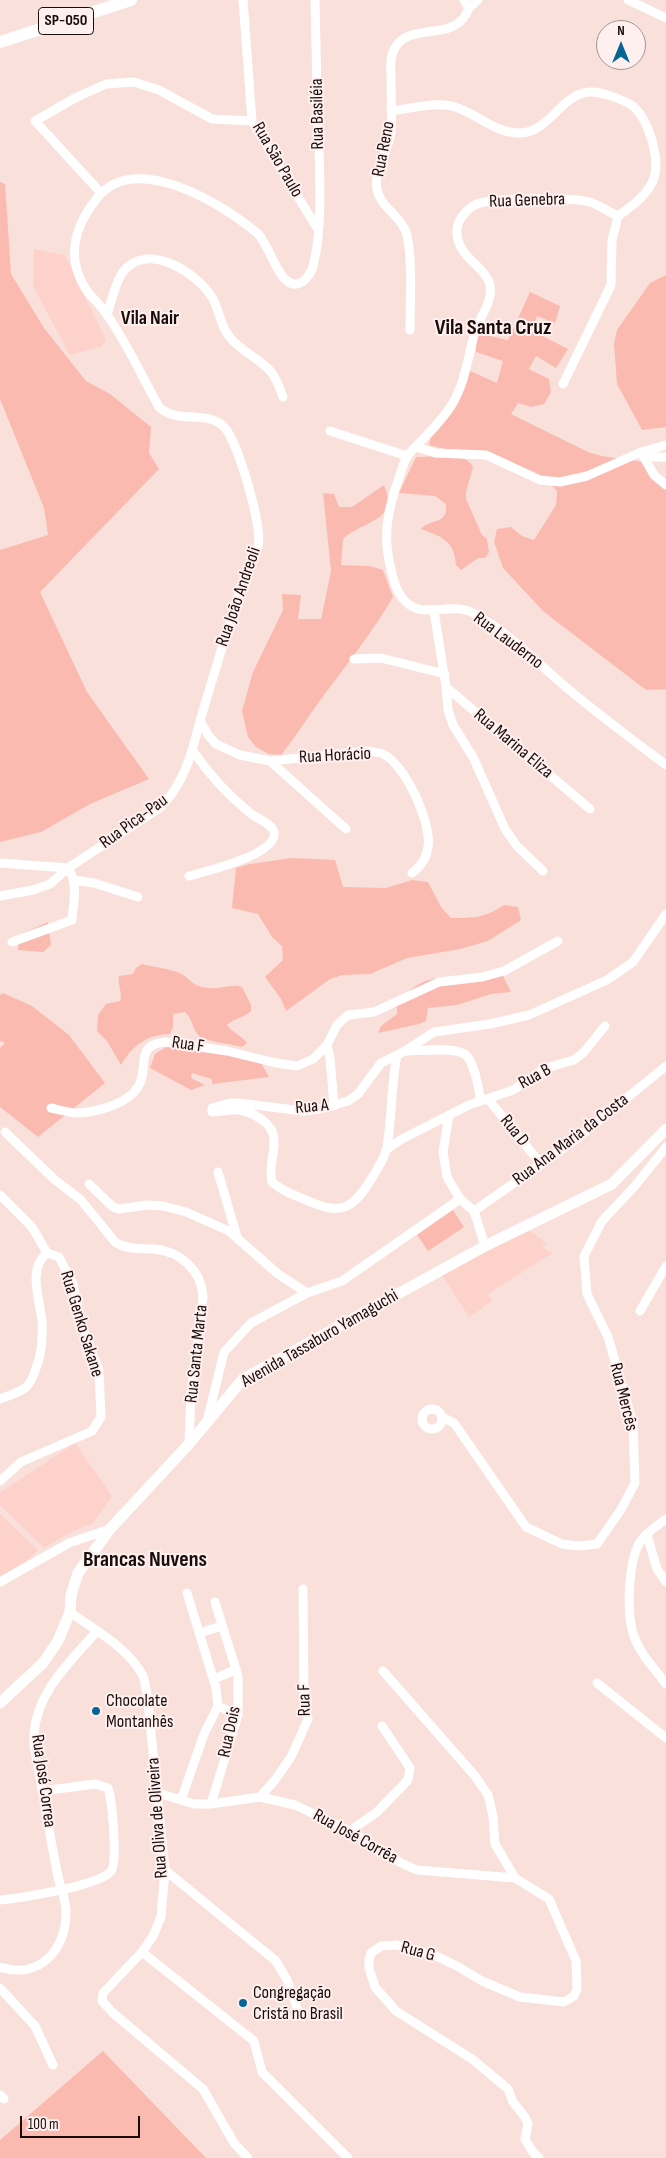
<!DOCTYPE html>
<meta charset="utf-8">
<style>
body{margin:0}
#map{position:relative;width:666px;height:2158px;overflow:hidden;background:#fae0db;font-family:"Sofia Sans Condensed",sans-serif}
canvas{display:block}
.north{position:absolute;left:596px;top:20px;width:50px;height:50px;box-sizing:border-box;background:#fef0ee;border:1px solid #a29593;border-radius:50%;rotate:0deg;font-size:14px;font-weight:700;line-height:20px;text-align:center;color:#180d0b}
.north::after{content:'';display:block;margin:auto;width:18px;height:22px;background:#066595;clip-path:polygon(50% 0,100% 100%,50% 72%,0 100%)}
.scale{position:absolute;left:20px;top:2116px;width:120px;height:22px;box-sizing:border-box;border:2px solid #180d0b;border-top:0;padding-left:6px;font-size:15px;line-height:18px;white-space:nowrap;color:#180d0b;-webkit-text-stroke:4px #fef0ee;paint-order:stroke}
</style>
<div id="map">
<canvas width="666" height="2158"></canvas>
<div class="north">N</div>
<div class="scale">100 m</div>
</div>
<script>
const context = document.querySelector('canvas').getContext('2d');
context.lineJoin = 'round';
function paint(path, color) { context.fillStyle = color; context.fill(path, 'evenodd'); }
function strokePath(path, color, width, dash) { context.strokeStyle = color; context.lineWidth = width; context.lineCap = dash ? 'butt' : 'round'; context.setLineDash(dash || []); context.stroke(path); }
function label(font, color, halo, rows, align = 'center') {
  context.font = font + ' "Sofia Sans Condensed",sans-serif'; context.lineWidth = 4; context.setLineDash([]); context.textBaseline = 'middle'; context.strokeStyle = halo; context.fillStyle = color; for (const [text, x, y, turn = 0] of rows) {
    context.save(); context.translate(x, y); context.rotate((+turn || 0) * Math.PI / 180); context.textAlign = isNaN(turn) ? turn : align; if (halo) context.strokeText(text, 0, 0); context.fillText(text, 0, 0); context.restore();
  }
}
const built = new Path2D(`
 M34,249L65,255L106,340L101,347L70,355L33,286Z
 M528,1230L547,1243L542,1247L552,1253L488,1294L492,1301L469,1317L442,1275Z
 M75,1443L112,1496L93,1523L71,1532L44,1548L0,1505V1493Z
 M0,1514L38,1550L29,1559L0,1577Z`);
const green = new Path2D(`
 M0,182L5,184L11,274L44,328L86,381L110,394L151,427L149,453L159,469L40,592L87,692L149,779L90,804L41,832L0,842V550L48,535L44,508L0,399Z
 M666,275V427L642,430L617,384L614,344L617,330L650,283Z
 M530,292L560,306L555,323L537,316L531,330L568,349L556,368L536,356L529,369L549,379L551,392L544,404L531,407L518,403L511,414L588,452L602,456L643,462L657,483L666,490V689L646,690L544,612L503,568L494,542L497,529L511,527L522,536L534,540L556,505L557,491L545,478L490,452L445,449L429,445L432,433L456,400L470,371L497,383L503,361L476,352V333L508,340Z
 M445,456C456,457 467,456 473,467L466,492V499L482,535L487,539L489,552L485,558H478L461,570L456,565C454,540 442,537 421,529C430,518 448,526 446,504L435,496L399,493L416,457Z
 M384,485C400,522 363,520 343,539L341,565L370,566L383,570L393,597C373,631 348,663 324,695C309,715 297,735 281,755L269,754L256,747L248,737L242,711L253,672L283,610L282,594L301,595L298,619H321L331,571L323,493L334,494L339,507H352Z
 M292,858L335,860L343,887L386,888L412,880L428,882L441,907L451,918C473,918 485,918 504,905L518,907L521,920L488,941L460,949L407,958L370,974L343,975L330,979L286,1011L281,999L265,977L283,960L282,946L272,937L258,914L232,908L236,868L250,864Z
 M48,922L51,945L43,952L18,950L19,935Z
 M142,964C153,967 166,968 177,972C189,976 190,986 207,988C220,990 231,983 242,987L251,1005V1011C244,1018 234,1018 227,1025C232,1032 241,1035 247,1043L242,1047C232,1044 206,1042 199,1036C193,1030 192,1018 185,1012L173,1014V1027L170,1034C146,1035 133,1045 121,1065L107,1041L97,1031L98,1015L106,1004L120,1001C123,992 117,985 119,976L133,974L136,968Z
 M499,968L511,992L491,994L457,1005L428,1008L426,1021L419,1024L378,1033L381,1026L397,1014V1008L388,1002C403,999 413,984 429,980C452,974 478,979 499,968Z
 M3,993L32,1006L69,1035L105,1083L38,1137L0,1107V1048L5,1043L0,1041V995Z
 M168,1046L256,1054L269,1077L212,1084V1079L192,1073L191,1078L205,1085L191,1090L150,1068L155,1054Z
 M453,1210L464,1227L428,1251L417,1235Z
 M103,2051L206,2158H0V2140Z`);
const street = new Path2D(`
 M243,0L252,121L317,228
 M464,0L469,8L478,0
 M628,0L666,18
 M391,111C410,109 436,101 455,107C478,114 496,134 521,133C550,132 562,92 591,92C603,92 625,100 634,107C649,121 660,158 654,178C648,195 632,206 618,216C609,212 599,205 590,202C572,197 497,198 480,203C475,204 468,209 465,213C460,218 458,222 457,229C455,265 502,267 488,303C485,312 479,320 476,328C468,355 466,382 451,406C439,425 423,438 409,454C404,460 402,469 400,475C388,507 382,536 391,569C393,576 394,584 398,591C416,627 449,598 475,614C507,632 534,659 561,683C595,712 630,738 666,765
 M101,193L35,121L75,98L106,84L134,82L159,90L212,119L252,121
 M107,315C111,303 116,280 123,272C147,241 196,272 212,297C219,309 220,324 228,335C239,351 260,358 272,373C277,380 280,389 283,397
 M410,330C410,305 413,254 406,232C400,215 380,207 377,189C373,170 390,150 391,131C392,112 391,93 391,74C391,68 390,61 392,55C404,16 455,47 469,8
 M563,384L611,285L612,240L618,216
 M330,431L407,456
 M417,447L435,453L486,455L540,480L560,482L587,476L641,452L666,445
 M641,452L654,475L666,485
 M644,457H666
 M434,611L446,687L590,809
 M354,659L381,658L445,674
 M446,687L448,710L453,725L473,757L505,829L517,846L543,871
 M200,720L208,735L216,744L240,755L270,761L346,829
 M270,761L368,751C372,752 379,752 383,754C405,764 432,823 428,847C427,857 421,866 412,873
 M0,863L68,868
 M189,876C206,871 278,855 274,832C272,823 257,819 250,813C228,795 210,776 193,751
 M74,880L94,883L138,897
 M0,896L33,890L50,884L68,868L161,807C190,776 193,743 205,704C217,665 228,627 240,588C245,574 255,561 258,546C263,527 238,443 225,428C209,409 178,425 159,407C142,377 127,343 107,315C102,306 93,299 87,291C65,258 74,227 97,198C135,150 223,204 257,233C271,245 280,295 302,282C306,280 312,271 313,266C322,233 320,184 319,149C317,99 316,50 315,0
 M12,942L72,920C73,902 79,884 68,868
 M327,1045L330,1058L334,1106
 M406,1051C419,1051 459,1046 467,1056C476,1068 478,1088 481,1101
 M397,1055C391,1086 392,1117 387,1147C385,1158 377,1169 372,1178C352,1210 341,1216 306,1200C294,1195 282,1191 272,1182C268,1167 275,1154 274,1139C273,1123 254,1113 240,1110C232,1109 221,1112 212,1112V1108L230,1103H239L303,1111L320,1109L348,1101L358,1094L381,1063L405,1051L434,1032L490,1024L529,1015L607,980L633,962L666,914
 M488,1099L541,1164
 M51,1108C60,1110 70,1113 78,1113C98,1112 127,1104 138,1087C150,1069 133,1045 165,1042L227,1051L276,1063L297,1066L313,1059L327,1045L337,1025L348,1015L374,1012L439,982L482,977L504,971L558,941
 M449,1115L443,1152L447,1177L460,1199L474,1211L485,1246
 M5,1132L54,1179L81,1200L115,1242C127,1250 139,1248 153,1249C180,1251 202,1270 203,1298L191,1394L189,1443
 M387,1149L402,1139L469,1105L513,1090L546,1068L574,1060L584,1052L605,1026
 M218,1172L237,1237
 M89,1184L113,1207L119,1209L147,1205L163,1206L186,1212L229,1231L278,1274L307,1293
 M0,1195L32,1227L47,1253L59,1257L73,1284L81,1323L99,1370L101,1417L92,1431L21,1462L0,1481
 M474,1211L574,1141L666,1066
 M640,1311L666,1266
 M0,1399C8,1396 18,1393 25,1388C31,1383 34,1375 36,1368C42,1353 43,1338 42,1322C40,1299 27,1269 47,1253
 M422 1419a10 10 0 1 1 20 0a10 10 0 1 1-20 0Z
 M442,1417L454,1423L526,1527L562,1544L579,1546L597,1544L620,1511L635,1483L633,1423L608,1337L587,1294L584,1256L602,1221L634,1187L666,1147
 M207,1421L224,1352L251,1323L307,1293L342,1281L460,1199
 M666,1519C658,1525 645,1533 640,1542C628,1562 626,1614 634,1636C640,1654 655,1669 666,1684
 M647,1535L657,1569L666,1582
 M0,1582L69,1543L110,1529
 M70,1612C94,1630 126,1646 142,1674C145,1679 145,1687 147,1693L165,1870L161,1917L153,1936L142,1952L103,1993L102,2001L113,2013L203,2089L234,2143L248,2158
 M199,1633L222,1626
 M383,1671L475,1776L488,1795L493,1816L495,1844L515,1878
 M214,1679L235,1670
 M597,1683L666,1738
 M218,1706L238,1715
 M158,1793L194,1804H211L260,1797L295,1805L350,1831L401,1863L417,1870L515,1878L549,1899L576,1961L577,1989L574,1996L564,2002L520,1997L482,1981L457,1966L434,1955L397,1945L381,1946L371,1953L369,1960V1968L375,1987L396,2011L472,2059L508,2089L513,2102L525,2117L528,2124L525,2139L532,2151L539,2158
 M260,1797L275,1780L291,1757L308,1719L304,1699L303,1589
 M181,1800L204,1734L218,1706L216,1688L187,1593
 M211,1804L238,1715V1676L215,1602
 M350,1831L377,1812L408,1780L410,1768L382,1726
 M165,1870L276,1961L287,1980L300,2016
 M0,1900C20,1898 100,1886 111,1871C118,1862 112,1800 108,1788L95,1784L42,1791
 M142,1952L254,2041L262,2072L348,2158
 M0,1967C39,1980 66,1950 66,1913C67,1902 60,1888 58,1876C51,1842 45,1807 39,1772C37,1760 33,1746 34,1735C36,1692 71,1661 97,1631
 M0,1988L35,2026L53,2065
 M0,2095L4,2099`);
const secondary = new Path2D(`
 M0,1703L43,1663L58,1641L70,1612L71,1595L78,1573L110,1529L188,1445L243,1379L485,1246L612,1184L666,1129`);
const primary = new Path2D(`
 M0,42L131,0`);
const markers = [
 [96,1711,5,"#066595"],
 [243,2003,5,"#066595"]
];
const shields = [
 [66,21,55]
];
const shieldNames = [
 ["SP-050",66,21]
];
const streetNames = [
 ["Rua Basiléia",318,114,-91],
 ["Rua Reno",384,149,-79],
 ["Rua São Paulo",277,160,60],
 ["Rua Genebra",527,201,-2],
 ["Rua João Andreoli",239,597,-71],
 ["Rua Lauderno",508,641,37],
 ["Rua Marina Eliza",513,744,40],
 ["Rua Horácio",335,756,-3],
 ["Rua Pica-Pau",134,822,-36],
 ["Rua F",188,1045,8],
 ["Rua B",535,1077,-29],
 ["Rua A",312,1107,-5],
 ["Rua D",514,1131,51],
 ["Rua Ana Maria da Costa",571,1140,-37],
 ["Rua Genko Sakane",81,1324,73],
 ["Avenida Tassaburo Yamaguchi",320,1339,-30],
 ["Rua Santa Marta",197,1354,-84],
 ["Rua Mercês",623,1397,76],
 ["Rua F",305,1700,-91],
 ["Rua Dois",230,1732,-78],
 ["Rua José Correa",43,1781,82],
 ["Rua Oliva de Oliveira",158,1818,-94],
 ["Rua José Corrêa",355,1837,29],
 ["Rua G",418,1952,15]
];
const poiNames = [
 ["Chocolate",106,1701],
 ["Montanhês",106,1722],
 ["Congregação",253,1993],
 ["Cristã no Brasil",253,2014]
];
const quarterNames = [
 ["Vila Nair",150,319]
];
const districtNames = [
 ["Vila Santa Cruz",493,328],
 ["Brancas Nuvens",145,1560]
];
paint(built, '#fcd2cb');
paint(green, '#fbbab0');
strokePath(street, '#fff', 9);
strokePath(secondary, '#fff', 11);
strokePath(primary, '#fff', 12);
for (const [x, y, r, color] of markers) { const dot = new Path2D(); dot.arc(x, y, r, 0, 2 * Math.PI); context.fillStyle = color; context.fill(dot); strokePath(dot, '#fef0ee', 2); }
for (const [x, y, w] of shields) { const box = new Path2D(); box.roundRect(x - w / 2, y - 13.5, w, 27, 4); context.fillStyle = '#fef0ee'; context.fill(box); strokePath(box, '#180d0b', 1); }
label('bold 16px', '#180d0b', null, shieldNames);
label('18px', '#180d0b', '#fef0ee', streetNames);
label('18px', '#180d0b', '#fef0ee', poiNames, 'left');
label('bold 20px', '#180d0b', '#fef0ee', quarterNames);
label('bold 22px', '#180d0b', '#fef0ee', districtNames);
</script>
